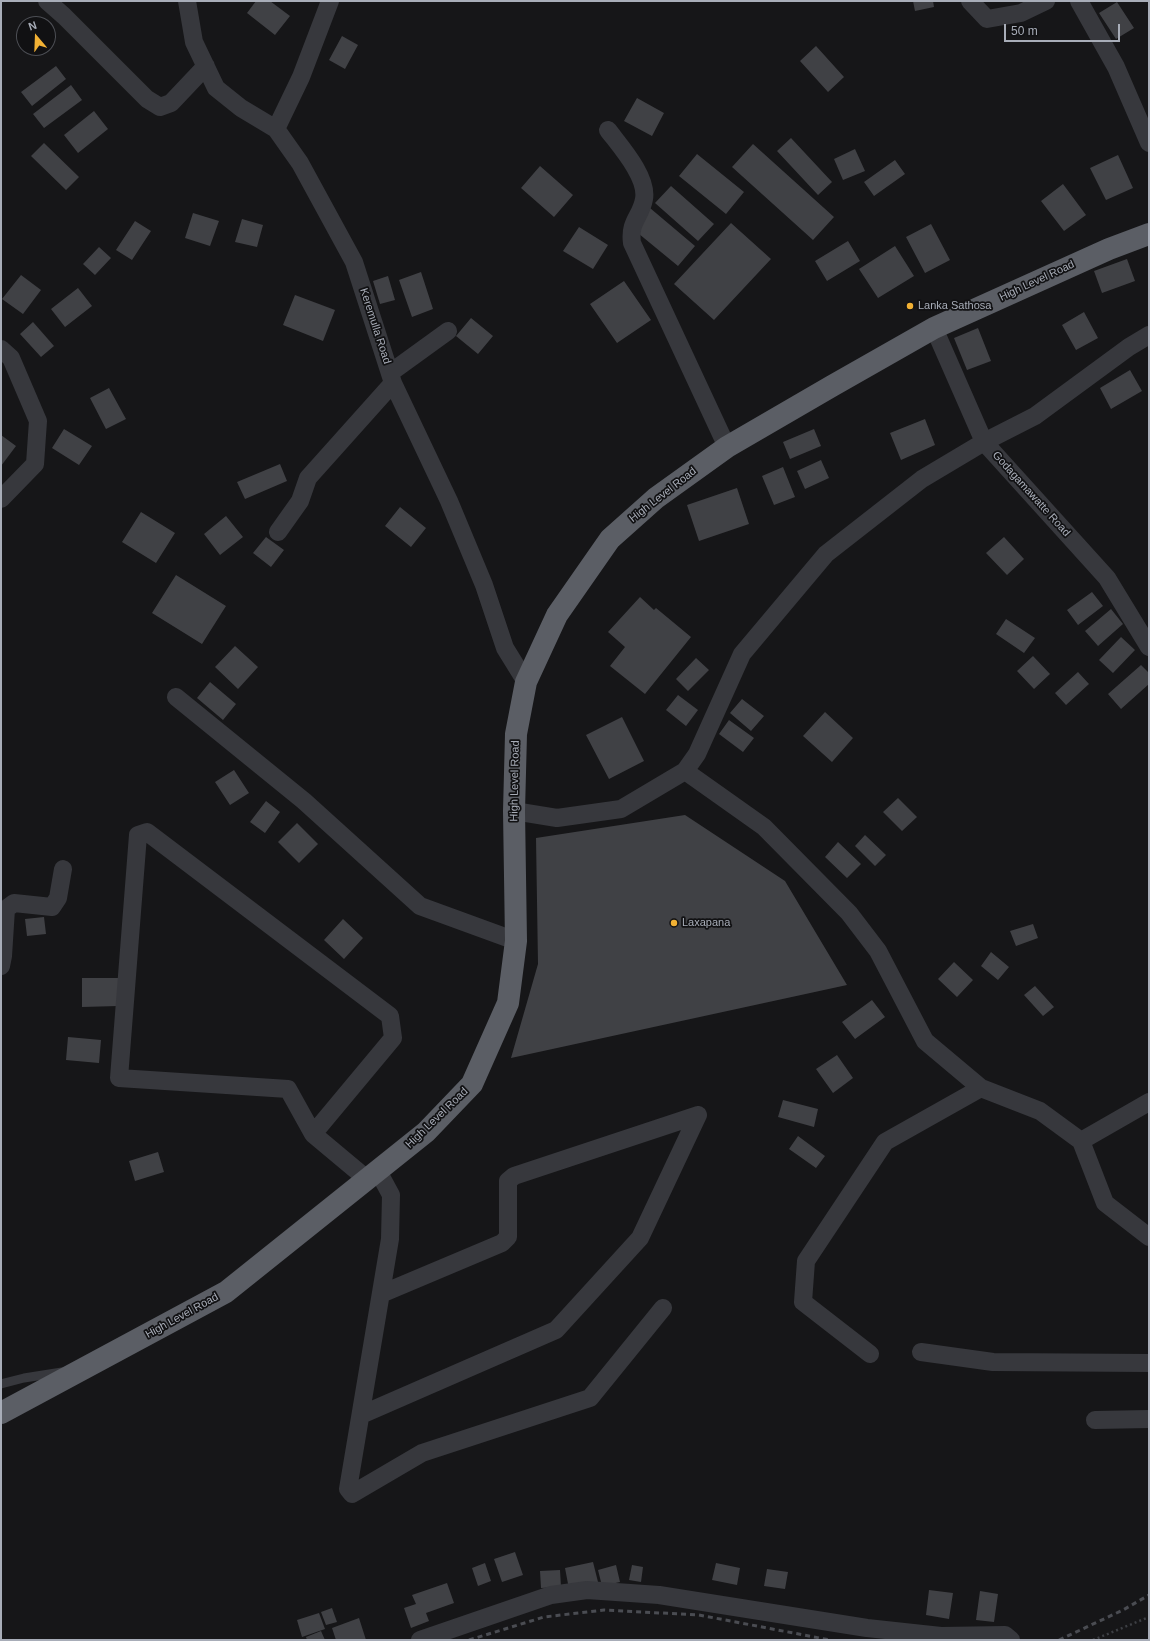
<!DOCTYPE html>
<style>
body{margin:0}
#map{position:relative;width:1150px;height:1641px;overflow:hidden;background:#161618;font-family:Arial,sans-serif}
canvas{display:block}
.frame{position:absolute;inset:0;border:2px solid #a8adb8;pointer-events:none}
.north{position:absolute;left:16px;top:16px;width:40px;height:40px;box-sizing:border-box;background:#111113;border:1px solid #4d4f55;border-radius:50%;rotate:341deg;font-size:11px;font-weight:700;line-height:16px;text-align:center;color:#a8adb8}
.north::after{content:'';display:block;margin:auto;width:14px;height:18px;background:#f2b134;clip-path:polygon(50% 0,100% 100%,50% 72%,0 100%)}
.scale{position:absolute;left:1004px;top:24px;width:116px;height:18px;box-sizing:border-box;border:2px solid #a8adb8;border-top:0;padding-left:5px;font-size:12px;line-height:14px;white-space:nowrap;color:#a8adb8;-webkit-text-stroke:3px #111113;paint-order:stroke}
</style>
<div id="map">
<canvas width="1150" height="1641"></canvas>
<div class="frame"></div>
<div class="north">N</div>
<div class="scale">50 m</div>
</div>
<script>
const context = document.querySelector('canvas').getContext('2d');
context.lineJoin = 'round';
function paint(path, color) { context.fillStyle = color; context.fill(path, 'evenodd'); }
function strokePath(path, color, width, dash) { context.strokeStyle = color; context.lineWidth = width; context.lineCap = dash ? 'butt' : 'round'; context.setLineDash(dash || []); context.stroke(path); }
function label(font, color, halo, rows, align = 'center') {
  context.font = font + ' Arial,sans-serif'; context.lineWidth = 3.5; context.setLineDash([]); context.textBaseline = 'middle'; context.strokeStyle = halo; context.fillStyle = color; for (const [text, x, y, turn = 0] of rows) {
    context.save(); context.translate(x, y); context.rotate((+turn || 0) * Math.PI / 180); context.textAlign = isNaN(turn) ? turn : align; if (halo) context.strokeText(text, 0, 0); context.fillText(text, 0, 0); context.restore();
  }
}
const building = new Path2D(`
 M256,1H270L290,16L275,35L247,13Z
 M913,1H933L934,7L915,11Z
 M1117,2L1134,28L1116,39L1099,13Z
 M342,36L358,45L345,69L329,60Z
 M816,46L844,77L828,92L800,61Z
 M56,66L66,79L32,106L21,92Z
 M71,85L82,100L44,128L33,114Z
 M637,98L664,113L652,136L624,121Z
 M94,111L108,129L78,153L64,135Z
 M791,138L832,182L818,195L777,151Z
 M44,143L79,177L66,190L31,156Z
 M753,144L834,217L813,240L732,167Z
 M855,149L865,171L843,180L834,159Z
 M697,154L744,192L726,214L679,176Z
 M1118,155L1133,188L1106,200L1090,168Z
 M895,160L905,174L874,196L864,182Z
 M540,166L573,195L554,217L521,188Z
 M1063,184L1086,215L1064,231L1041,201Z
 M671,186L714,224L698,241L655,203Z
 M650,208L695,246L678,266L633,229Z
 M193,213L219,221L210,246L185,238Z
 M242,219L263,225L257,247L235,242Z
 M135,221L151,231L132,260L116,250Z
 M731,223L771,259L714,320L674,284Z
 M931,224L950,260L925,273L906,237Z
 M579,227L608,245L593,269L563,251Z
 M848,241L860,261L827,281L815,261Z
 M895,246L914,276L878,298L859,269Z
 M99,247L111,258L95,275L83,264Z
 M1127,259L1135,281L1102,293L1094,271Z
 M421,272L433,309L412,317L399,280Z
 M21,275L41,290L23,314L2,299Z
 M388,276L395,300L380,304L373,281Z
 M624,281L651,320L617,343L590,304Z
 M78,288L92,306L65,327L51,309Z
 M295,295L335,310L323,341L283,325Z
 M1084,312L1098,338L1076,350L1062,325Z
 M471,318L493,336L478,354L456,336Z
 M33,322L54,346L41,357L20,334Z
 M978,328L991,361L967,370L954,338Z
 M1130,370L1142,391L1111,409L1100,388Z
 M109,388L126,419L106,429L90,398Z
 M925,419L935,445L901,460L890,433Z
 M64,429L92,446L79,465L52,448Z
 M814,429L821,446L790,459L783,442Z
 M1,435L16,446L1,466Z
 M821,460L829,478L805,489L797,471Z
 M280,464L287,481L245,499L237,482Z
 M783,467L795,497L774,505L762,476Z
 M737,488L749,524L699,541L687,505Z
 M400,507L426,528L411,547L385,526Z
 M141,512L175,533L156,563L122,542Z
 M226,516L243,537L220,555L204,534Z
 M266,537L284,550L271,567L253,553Z
 M1004,537L1024,559L1007,575L986,553Z
 M176,575L226,606L202,644L152,613Z
 M1092,592L1103,606L1078,625L1067,610Z
 M640,597L654,610L656,608L691,637L645,694L610,666L625,647L608,632Z
 M1111,609L1123,624L1098,646L1085,631Z
 M1006,619L1035,638L1024,653L996,634Z
 M1121,637L1135,650L1113,673L1099,660Z
 M235,646L258,667L238,689L215,667Z
 M1033,656L1050,674L1034,689L1017,671Z
 M696,658L709,670L688,691L676,679Z
 M1141,665L1149,673V684L1121,709L1108,694Z
 M1078,672L1089,684L1066,705L1055,693Z
 M210,682L236,704L223,720L197,698Z
 M678,695L698,710L686,726L666,710Z
 M742,699L764,716L751,731L730,713Z
 M825,712L853,738L832,762L803,736Z
 M622,717L644,761L609,779L586,735Z
 M729,720L754,738L743,752L719,734Z
 M234,770L249,793L230,805L215,782Z
 M898,798L917,817L902,831L883,812Z
 M266,801L280,812L265,833L250,822Z
 M685,815L785,881L847,985L511,1058L538,964L536,838Z
 M297,823L318,844L299,863L278,842Z
 M865,835L886,855L875,866L855,846Z
 M838,842L861,864L847,878L825,857Z
 M44,917L46,934L27,936L25,919Z
 M343,919L363,938L344,959L324,940Z
 M1033,924L1038,938L1016,946L1010,931Z
 M991,952L1009,967L998,980L981,966Z
 M954,962L973,980L957,997L938,979Z
 M82,978H118V1006L82,1007Z
 M1035,986L1054,1007L1043,1016L1024,995Z
 M872,1000L885,1017L855,1039L842,1022Z
 M68,1037L101,1040L99,1063L66,1060Z
 M837,1055L853,1078L833,1093L816,1069Z
 M783,1100L818,1109L814,1127L778,1117Z
 M798,1136L825,1156L816,1168L789,1149Z
 M158,1152L164,1172L135,1181L129,1161Z
 M515,1552L523,1575L502,1582L494,1559Z
 M593,1562L598,1582L569,1589L565,1568Z
 M485,1563L491,1581L478,1586L472,1568Z
 M716,1563L740,1568L737,1585L712,1580Z
 M616,1565L620,1582L602,1586L598,1570Z
 M632,1565L643,1567L641,1582L629,1580Z
 M767,1569L788,1572L785,1589L764,1586Z
 M560,1570L561,1587L541,1588L540,1571Z
 M447,1583L454,1603L426,1613L429,1621L411,1628L404,1608L416,1604L412,1595Z
 M929,1590L953,1593L949,1619L926,1615Z
 M980,1591L998,1594L994,1622L976,1620Z
 M332,1608L337,1622L326,1625L321,1612Z
 M319,1613L325,1629L302,1637L297,1620Z
 M359,1618L366,1640H336L332,1628Z
 M321,1631L325,1640H307L306,1637Z`);
const path = new Path2D(`
 M1093,1640L1149,1617`);
const service = new Path2D(`
 M1,1384L24,1378L62,1372`);
const minor = new Path2D(`
 M47,1L64,16L147,99L160,107L171,103L206,66
 M187,1L194,42L216,88L241,108L276,129L300,163L354,262L393,383L449,501L484,585L505,648L526,682
 M970,1L987,19L1021,13L1046,1
 M1079,1L1116,67L1149,143
 M276,129L301,77L330,1
 M608,130C620,146 648,177 644,199C641,217 629,221 632,243L727,447
 M934,328L984,442L1107,578L1149,647
 M1,349L11,358L38,421L35,464L1,499
 M390,373L448,331
 M278,532L300,501L308,478L393,383
 M176,697L304,801L420,906L516,941
 M685,771L764,827L849,913L878,951L925,1041L981,1088L1040,1111L1081,1141L1105,1203L1149,1237
 M514,811L557,818L621,809L685,771L697,754L742,654L826,554L922,479L984,442L1035,416L1129,347L1149,335
 M1,966L3,956L6,909L14,903L52,907L58,898L63,869
 M313,1134L393,1038L390,1016L147,832L138,835L119,1078L288,1089L313,1134L368,1180
 M1081,1141L1149,1102
 M378,1171L391,1195L390,1239L348,1489L352,1494L422,1453L590,1398L663,1308
 M381,1294L502,1243L508,1237V1181L514,1176L698,1115
 M921,1352L993,1362L1149,1363
 M870,1354L803,1302L806,1261L885,1142L981,1088
 M361,1415L556,1330L640,1238L698,1115
 M1095,1420L1149,1419
 M420,1640L551,1595L587,1590L659,1595L867,1628L941,1636L1005,1635L1011,1640`);
const trunk = new Path2D(`
 M1,1413L226,1292L426,1132L472,1084L508,1003L516,941L514,811L516,734L526,682L557,615L610,539L656,498L727,447L832,386L934,328L1109,249L1149,234`);
const rail = new Path2D(`
 M469,1640L544,1617L604,1610L699,1615L830,1640
 M1059,1640L1123,1610L1149,1595`);
const markers = [
 [910,306,4,"#f2b134"],
 [674,923,4,"#f2b134"]
];
const streetNames = [
 ["High Level Road",1037,281,-25],
 ["Keremulla Road",375,326,72],
 ["Godagamawatte Road",1031,494,48],
 ["High Level Road",663,495,-38],
 ["High Level Road",515,781,-89],
 ["High Level Road",437,1118,-44],
 ["High Level Road",182,1316,-29]
];
const poiNames = [
 ["Lanka Sathosa",918,306],
 ["Laxapana",682,923]
];
paint(building, '#404145');
strokePath(path, '#3d3f44', 2.5, [2, 3]);
strokePath(service, '#37383d', 9);
strokePath(minor, '#37383d', 18);
strokePath(trunk, '#5b5e65', 22);
strokePath(rail, '#4a4c52', 3, [5, 4]);
for (const [x, y, r, color] of markers) { const dot = new Path2D(); dot.arc(x, y, r, 0, 2 * Math.PI); context.fillStyle = color; context.fill(dot); strokePath(dot, '#111113', 1.5); }
label('11px', '#a8adb8', '#111113', streetNames);
label('11px', '#a8adb8', '#111113', poiNames, 'left');
</script>
